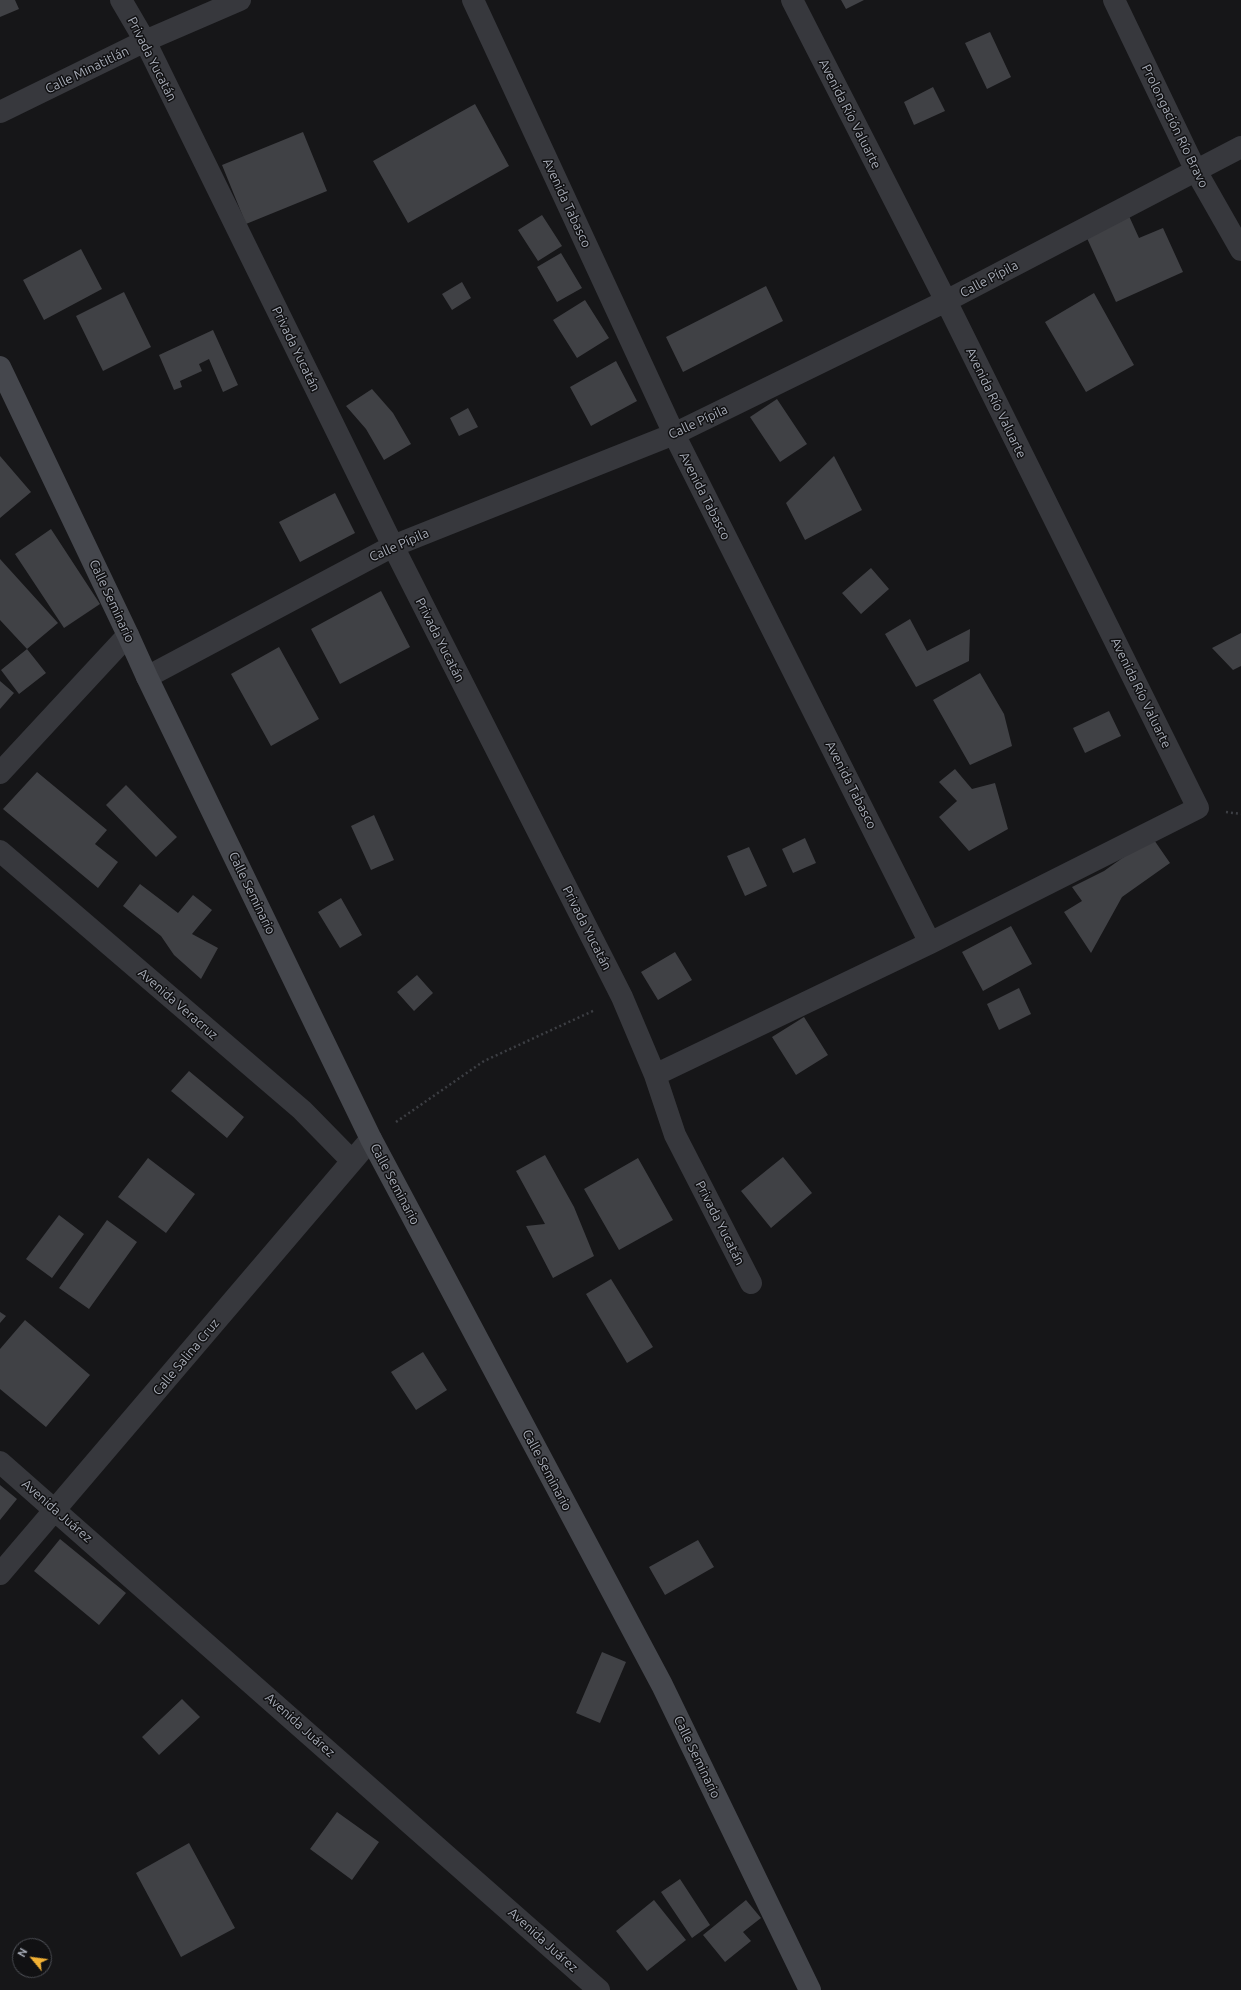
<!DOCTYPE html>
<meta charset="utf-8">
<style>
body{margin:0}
#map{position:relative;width:1241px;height:1990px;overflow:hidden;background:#161618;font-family:Ubuntu,sans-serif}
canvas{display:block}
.north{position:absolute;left:12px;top:1938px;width:40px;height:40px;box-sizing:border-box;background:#111113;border:1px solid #4d4f55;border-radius:50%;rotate:299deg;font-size:11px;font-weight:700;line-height:16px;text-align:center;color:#a8adb8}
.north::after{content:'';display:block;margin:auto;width:14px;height:18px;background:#f2b134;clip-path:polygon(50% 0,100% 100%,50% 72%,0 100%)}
</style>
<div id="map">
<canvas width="1241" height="1990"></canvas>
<div class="north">N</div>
</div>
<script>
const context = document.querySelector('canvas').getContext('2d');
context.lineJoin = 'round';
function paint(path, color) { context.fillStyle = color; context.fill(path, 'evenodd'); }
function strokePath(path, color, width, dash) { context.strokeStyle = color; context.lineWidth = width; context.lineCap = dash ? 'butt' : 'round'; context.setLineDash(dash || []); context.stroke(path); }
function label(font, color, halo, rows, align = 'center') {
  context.font = font + ' Ubuntu,sans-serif'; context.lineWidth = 3; context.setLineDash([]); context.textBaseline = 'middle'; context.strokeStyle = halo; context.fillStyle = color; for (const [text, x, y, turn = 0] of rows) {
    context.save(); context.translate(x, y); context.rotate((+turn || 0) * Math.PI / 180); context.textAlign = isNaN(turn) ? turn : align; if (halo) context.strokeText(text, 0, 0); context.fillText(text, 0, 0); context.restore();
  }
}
const building = new Path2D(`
 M0,0H15L19,9L0,17Z
 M841,0H864L846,9Z
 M990,32L1011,77L987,89L965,43Z
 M933,87L945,111L914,125L904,102Z
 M475,104L509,166L408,223L373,161Z
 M303,132L327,191L246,224L222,165Z
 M542,215L562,246L538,261L518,230Z
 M1129,216L1139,238L1163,228L1183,272L1116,302L1086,236Z
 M81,249L102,289L44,320L23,280Z
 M561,253L582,288L557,302L537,267Z
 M462,282L471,298L452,310L442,294Z
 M766,286L783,321L683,372L666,337Z
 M124,292L151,347L103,371L76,316Z
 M1094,293L1134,365L1086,392L1045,322Z
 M585,300L609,338L577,358L553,320Z
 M213,330L238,385L223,392L209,359L199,364L202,371L180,381L182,387L174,390L159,355Z
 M616,361L637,401L591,426L570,387Z
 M372,389L393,413L411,444L384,460L366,429L346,406Z
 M777,399L807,444L780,462L750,417Z
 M468,408L478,427L459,436L450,418Z
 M0,456L31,492L0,518Z
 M834,456L862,510L805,540L786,503Z
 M335,493L355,533L300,562L279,522Z
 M51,529L100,604L64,628L15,554Z
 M0,559L58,623L27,649L0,620Z
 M871,568L889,589L861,614L842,593Z
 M381,591L410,647L340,684L311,629Z
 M910,619L927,651L970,629L969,661L916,687L885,634Z
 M1241,633V666L1233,670L1212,648Z
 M279,647L319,719L271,746L231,674Z
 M27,649L46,673L19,694L1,670Z
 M980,673L1004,714L1012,746L970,765L933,700Z
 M0,681L14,693L0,709Z
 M1109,711L1121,736L1085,753L1073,728Z
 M955,769L972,789L995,783L1008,829L969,851L939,817L957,801L939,782Z
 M37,772L107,830L95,844L118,862L98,888L3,809Z
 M126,785L177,837L156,857L106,805Z
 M374,815L394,860L371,870L351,826Z
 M1152,837L1170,863L1122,897L1091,953L1064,912L1082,901L1072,887L1104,871Z
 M805,838L816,863L793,873L782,849Z
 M749,847L767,886L745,896L727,856Z
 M140,884L178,913L193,895L212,910L192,934L218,948L201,979L174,955L161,936L123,906Z
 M341,898L362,935L340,948L318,912Z
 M1011,926L1032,964L983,991L962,952Z
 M675,952L692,980L658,1000L641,972Z
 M417,975L433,993L414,1011L397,992Z
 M1019,988L1031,1014L999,1030L987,1004Z
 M804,1017L828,1055L796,1075L772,1037Z
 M189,1071L244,1117L227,1138L171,1091Z
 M545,1155L574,1207L594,1256L553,1278L526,1226L545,1224L516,1171Z
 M783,1157L812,1193L771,1228L741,1191Z
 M148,1158L195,1194L166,1233L118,1197Z
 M638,1158L673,1220L619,1250L584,1189Z
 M59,1215L84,1234L52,1278L26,1259Z
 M107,1220L137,1242L89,1309L59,1288Z
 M611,1279L653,1347L627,1363L586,1294Z
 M0,1312L6,1316L0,1323Z
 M25,1320L90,1375L46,1427L0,1389V1349Z
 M423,1352L447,1390L416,1410L391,1372Z
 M0,1485L17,1499L0,1520Z
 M60,1539L126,1593L99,1625L34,1571Z
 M698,1540L714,1567L665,1595L649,1567Z
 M602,1652L626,1662L600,1723L576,1713Z
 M182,1699L200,1717L159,1755L142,1737Z
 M337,1812L379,1842L352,1880L310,1849Z
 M189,1843L235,1928L181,1957L136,1873Z
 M680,1879L710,1925L692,1938L661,1892Z
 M654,1900L686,1940L647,1971L616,1931Z
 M746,1900L761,1918L743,1932L751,1941L725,1962L703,1935Z`);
const path = new Path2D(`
 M1226,812L1241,814
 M396,1122L484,1061L595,1010`);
const street = new Path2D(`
 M121,0L145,41L393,546L622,997L655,1075L675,1135L751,1283
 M473,0L674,434L930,943
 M1114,0L1196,171L1241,250
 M0,112L145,41L240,0
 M147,677L393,546L674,434L946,301L1241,147
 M0,773L128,635
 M0,851L302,1110L352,1161
 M655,1075L930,943L1198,808L946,301L792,0
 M0,1462L599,1990
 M0,1574L371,1139`);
const secondary = new Path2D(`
 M0,367L128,635L147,677L371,1139L662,1685L810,1990`);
const streetNames = [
 ["Privada Yucatán",152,59,63],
 ["Calle Minatitlán",87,70,-26],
 ["Avenida Río Valuarte",850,114,63],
 ["Prolongación Río Bravo",1175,126,64],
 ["Avenida Tabasco",567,203,65],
 ["Calle Pípila",989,279,-28],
 ["Privada Yucatán",296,349,64],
 ["Avenida Río Valuarte",996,403,64],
 ["Calle Pípila",698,422,-25],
 ["Avenida Tabasco",705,496,63],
 ["Calle Pípila",399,545,-24],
 ["Calle Seminario",112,601,65],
 ["Privada Yucatán",440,640,63],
 ["Avenida Río Valuarte",1141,693,64],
 ["Avenida Tabasco",851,785,63],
 ["Calle Seminario",252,893,64],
 ["Privada Yucatán",587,928,63],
 ["Avenida Veracruz",178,1004,41],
 ["Calle Seminario",395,1184,62],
 ["Privada Yucatán",720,1223,63],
 ["Calle Salina Cruz",186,1357,-50],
 ["Calle Seminario",547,1470,62],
 ["Avenida Juárez",57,1511,41],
 ["Avenida Juárez",300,1725,42],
 ["Calle Seminario",697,1757,64],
 ["Avenida Juárez",543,1940,42]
];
paint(building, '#404145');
strokePath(path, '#3d3f44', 2.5, [2, 3]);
strokePath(street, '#37383d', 22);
strokePath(secondary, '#45474d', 22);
label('13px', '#a8adb8', '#111113', streetNames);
</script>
